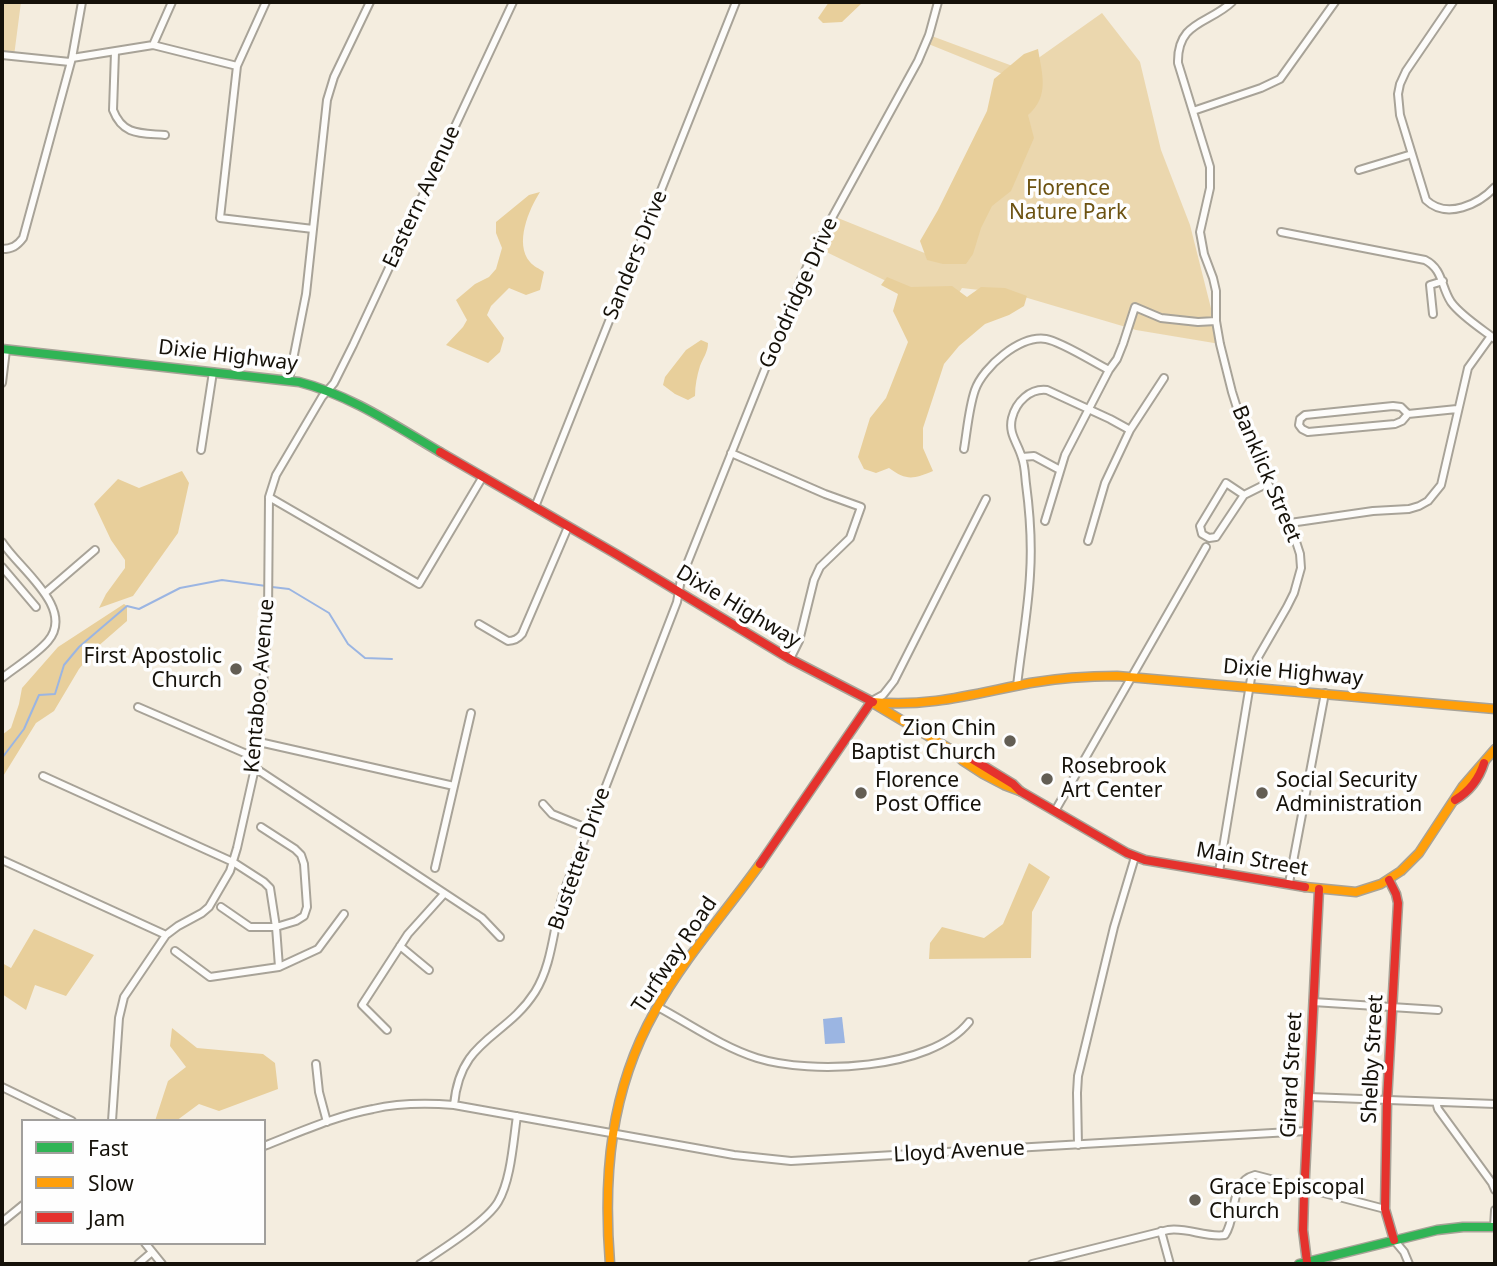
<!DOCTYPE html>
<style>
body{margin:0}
#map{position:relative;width:1497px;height:1266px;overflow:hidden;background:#f4eddf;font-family:"Noto Sans",sans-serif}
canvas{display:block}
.frame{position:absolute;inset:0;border:4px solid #151109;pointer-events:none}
.legend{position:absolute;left:21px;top:1119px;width:245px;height:126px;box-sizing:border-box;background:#fefefe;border:2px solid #a19f9c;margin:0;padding:9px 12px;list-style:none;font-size:21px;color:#151109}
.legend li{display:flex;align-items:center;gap:14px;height:35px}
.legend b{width:35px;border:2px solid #a19f9c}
</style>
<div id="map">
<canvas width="1497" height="1266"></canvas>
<div class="frame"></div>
<ul class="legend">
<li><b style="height:9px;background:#30b455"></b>Fast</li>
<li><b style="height:9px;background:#ff9f0a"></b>Slow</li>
<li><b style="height:9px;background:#e5322d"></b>Jam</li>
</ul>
</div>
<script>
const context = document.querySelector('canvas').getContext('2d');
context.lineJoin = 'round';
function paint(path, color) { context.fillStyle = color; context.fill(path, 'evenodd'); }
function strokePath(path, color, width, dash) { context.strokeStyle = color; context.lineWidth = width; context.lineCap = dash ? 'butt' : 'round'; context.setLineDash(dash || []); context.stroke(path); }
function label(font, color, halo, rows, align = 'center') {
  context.font = font + ' "Noto Sans",sans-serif'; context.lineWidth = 7; context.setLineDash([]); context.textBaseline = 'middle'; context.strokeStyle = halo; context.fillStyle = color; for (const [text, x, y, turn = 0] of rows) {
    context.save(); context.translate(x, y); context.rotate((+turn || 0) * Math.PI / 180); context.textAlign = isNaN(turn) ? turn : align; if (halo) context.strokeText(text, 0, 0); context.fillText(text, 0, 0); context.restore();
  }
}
const green = new Path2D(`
 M2,2H21L14,56L2,55Z
 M1102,13L1140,62L1161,150L1190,225L1220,344L1136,330L1014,294L962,288L948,311L816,247L833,216L927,254L1010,77L926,43L929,35L1018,68L1037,59Z`);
const forest = new Path2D(`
 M829,2H883L862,3L842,22L823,23L818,18Z
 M1038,49C1042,74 1050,96 1028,115L1034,138L1011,191L992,206L981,228L973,254L966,264H943L927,260L920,241L938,210L987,111L994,79L1024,54Z
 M540,192C529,209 514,244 530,262C533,266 540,269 544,272L540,290L526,295L509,288L491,306L487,315L504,338L500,352L488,363L446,345L463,327L467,320L456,300L475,284L489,277L496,269L502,248L496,233V222L529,195Z
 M887,277L911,287L952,286L967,297L981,287L1005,288L1027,296L1024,306L1009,315L985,324L959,346L944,364L923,428V448L933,471C913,479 907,481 889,468L876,473L864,469L858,457L870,418L886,398L908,342L893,311L898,294L881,285Z
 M701,340L708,343C708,352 703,358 700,366C697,376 695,385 695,396L688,400L675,394L663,385L665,377L686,350Z
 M182,471L189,483L178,533L133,596L99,608L106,594L125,568V560L111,540L94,504L118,479L139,488Z
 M124,604L127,606V621L96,648L79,669L54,711L36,723L2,778V735L11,728L19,704L22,688L58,647Z
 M1029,863L1050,877L1032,912L1031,958L929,959L930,943L942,927L984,938L1003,924Z
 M34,929L94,955L66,996L35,985L26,1010L2,994V963L11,968Z
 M172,1028L197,1048L263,1054L275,1063L278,1089L219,1111L199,1104L176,1121H155L168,1081L186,1067L170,1046Z`);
const water = new Path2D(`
 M842,1017L845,1043L825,1044L823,1019Z`);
const stream = new Path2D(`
 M272,587L289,589L329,613L348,644L365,658L392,659
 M2,758L24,729L39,695L55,694L64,665L79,647L127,606L139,609L180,588L222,580L266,586`);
const street = new Path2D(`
 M266,2L237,66L220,218L313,229
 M1453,2L1406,71L1400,84L1398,94L1400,115L1426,200C1447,220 1479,204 1495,187
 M153,45L172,2
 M115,52L113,110C123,136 141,133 165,135
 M2,55L70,62
 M72,58L153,45L237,66
 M1193,111L1261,88L1280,79L1335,2
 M1359,170L1412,154
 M1281,232L1425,260C1443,269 1441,287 1451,302C1461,316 1482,329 1495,339
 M2,249C12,249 17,246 23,238L72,58L82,2
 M1433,314L1430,285L1443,281
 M289,380L306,294L327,100L334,77L370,2
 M2,383L6,350
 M1408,414L1402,421L1395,424L1308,432L1302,429L1299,425L1300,419L1305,415L1393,406L1401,407L1408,414L1457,409
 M964,449C967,431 969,407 975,390C983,367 1020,335 1046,339C1060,341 1095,363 1109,370
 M201,450L213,372
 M731,453L825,494L861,507L850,538L820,567L814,580L799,641L790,659
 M1022,457L1034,456L1060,470
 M1244,495L1226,483L1200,526L1202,534L1209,538L1216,537L1244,495L1268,483
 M269,497L419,584L482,478
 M535,507L736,2
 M1045,521L1065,455L1109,370L1117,359L1123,344L1135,307L1161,318L1198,322L1216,321
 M1290,523L1373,511L1409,509L1419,506L1428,501L1441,485L1468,368L1491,336
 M1088,541L1105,483L1130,430L1164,378
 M2,542C18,568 76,608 48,641C36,655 17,666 2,678
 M2,567L36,607
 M45,593L95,550
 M479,624L508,641C514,641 518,639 522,634L568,527
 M1017,686C1021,649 1028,612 1030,575C1032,545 1030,514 1026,484C1025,476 1025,466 1022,458C1018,443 1008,434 1012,418C1016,402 1030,388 1047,390L1110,419L1130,430
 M872,701L883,695L894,681L986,499
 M138,707L256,758
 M259,742L454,786
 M255,768L482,918L500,937
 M43,776L233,862L264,882L270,888L276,927L279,967
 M543,804L552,814L589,829
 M1055,811L1206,547
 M2,860L166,935
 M435,868L471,713
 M1219,872L1252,672L1257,659L1287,607L1294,593L1301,568L1300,554L1290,523L1266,480L1244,430L1232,392L1220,344L1216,321V291L1213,278L1204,254L1200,232L1210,188V167L1178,63C1177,21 1209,24 1232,2
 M1289,883L1325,693
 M221,907L250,927H276L296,921L304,916L307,907L304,864L301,855L295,849L261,827
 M400,946L429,970
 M175,951L210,977L279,967L318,949L344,914
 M1313,1002L1438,1010
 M658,1007C690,1024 722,1047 757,1058C811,1075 931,1070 969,1022
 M387,1030L362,1005L408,934L444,894
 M316,1064L319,1092L327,1122
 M2,1087L72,1121
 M1309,1097L1495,1104
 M1436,1102L1438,1109L1492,1183L1495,1190
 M454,1105C460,1038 505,1039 535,992C553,963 553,927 563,895C575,860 590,826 604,791C628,728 653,665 677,602L681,579L799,284L816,247L918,61L929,35L938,2
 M112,1121L119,1018L124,997L166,935L178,926L202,913L209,907L230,871L237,848L255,768L259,742L268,615L269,497L276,475L322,397L334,383L353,345L513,2
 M1078,1145L1077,1093L1078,1076L1114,927L1135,857
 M264,1146C300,1132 335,1116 373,1109C399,1103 427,1103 454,1105L734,1155L791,1161L1307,1131
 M2,1222L23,1205
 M1494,1227L1495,1210
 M1161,1231L1170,1264
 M1394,1240L1404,1252L1409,1264
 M145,1243L162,1264
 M138,1264L152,1252
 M420,1264C441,1250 486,1222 498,1202C511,1180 513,1143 517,1116
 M1032,1264L1168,1230C1187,1227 1206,1238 1225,1235C1238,1216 1228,1182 1255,1175L1385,1209`);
const fast = new Path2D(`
 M2,349L299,382C350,395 394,425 440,452
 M1299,1264L1437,1230L1463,1227H1495`);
const slow = new Path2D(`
 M871,702L950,749L963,761L983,774L1004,785L1020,791
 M873,702C927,708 977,693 1030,683C1059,678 1088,676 1117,676L1495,709
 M1305,887L1356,892L1381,884L1401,871L1419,853L1463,786L1495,749
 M610,1264C603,1175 610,1091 655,1011C684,958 725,913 760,864`);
const jam = new Path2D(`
 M440,452L616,554L790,659L873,702
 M950,749L959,751L1013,784L1020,791L1127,853L1145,860L1305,887
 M1455,800C1470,791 1479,779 1484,763
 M760,864L871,702
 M1389,880L1396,894L1398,903L1387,1101L1385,1209L1394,1240
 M1307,1262L1303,1230L1304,1196L1319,889`);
const markers = [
 [236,669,7,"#635e54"],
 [1010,741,7,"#635e54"],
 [1047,779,7,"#635e54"],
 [861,793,7,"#635e54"],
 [1262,793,7,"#635e54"],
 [1195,1200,7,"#635e54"]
];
const parkNames = [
 ["Florence",1068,189],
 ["Nature Park",1068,213]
];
const streetNames = [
 ["Eastern Avenue",422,197,-65],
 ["Sanders Drive",636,255,-68],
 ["Goodridge Drive",799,293,-66],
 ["Dixie Highway",228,356,7],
 ["Banklick Street",1266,474,67],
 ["Dixie Highway",738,607,31],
 ["Dixie Highway",1293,673,5],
 ["Kentaboo Avenue",260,686,-85],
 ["Bustetter Drive",580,859,-71],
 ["Main Street",1252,860,10],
 ["Turfway Road",675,955,-56],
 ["Shelby Street",1373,1059,-87],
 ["Girard Street",1292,1075,-87],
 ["Lloyd Avenue",959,1152,-3]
];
const poiNames = [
 ["First Apostolic",222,657,"right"],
 ["Church",222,681,"right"],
 ["Zion Chin",996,729,"right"],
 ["Baptist Church",996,753,"right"],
 ["Rosebrook",1061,767],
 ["Art Center",1061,791],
 ["Florence",875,781],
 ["Post Office",875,805],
 ["Social Security",1276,781],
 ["Administration",1276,805],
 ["Grace Episcopal",1209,1188],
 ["Church",1209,1212]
];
paint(green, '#ebd7ae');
paint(forest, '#e8cf9b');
paint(water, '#9bb5e2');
strokePath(stream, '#9bb5e2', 2);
strokePath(street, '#a8a398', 10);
strokePath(fast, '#a8a398', 11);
strokePath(slow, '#a8a398', 11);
strokePath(jam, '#a8a398', 11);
strokePath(street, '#fdfcfa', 6);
strokePath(fast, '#30b455', 8);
strokePath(slow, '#ff9f0a', 8);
strokePath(jam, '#e5322d', 8);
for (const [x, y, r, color] of markers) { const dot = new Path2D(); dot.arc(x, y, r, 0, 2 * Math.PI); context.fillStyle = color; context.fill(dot); strokePath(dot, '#fefefe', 2.5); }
label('21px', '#6c5211', '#fefefe', parkNames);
label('21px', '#151109', '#fefefe', streetNames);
label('21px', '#151109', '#fefefe', poiNames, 'left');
</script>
